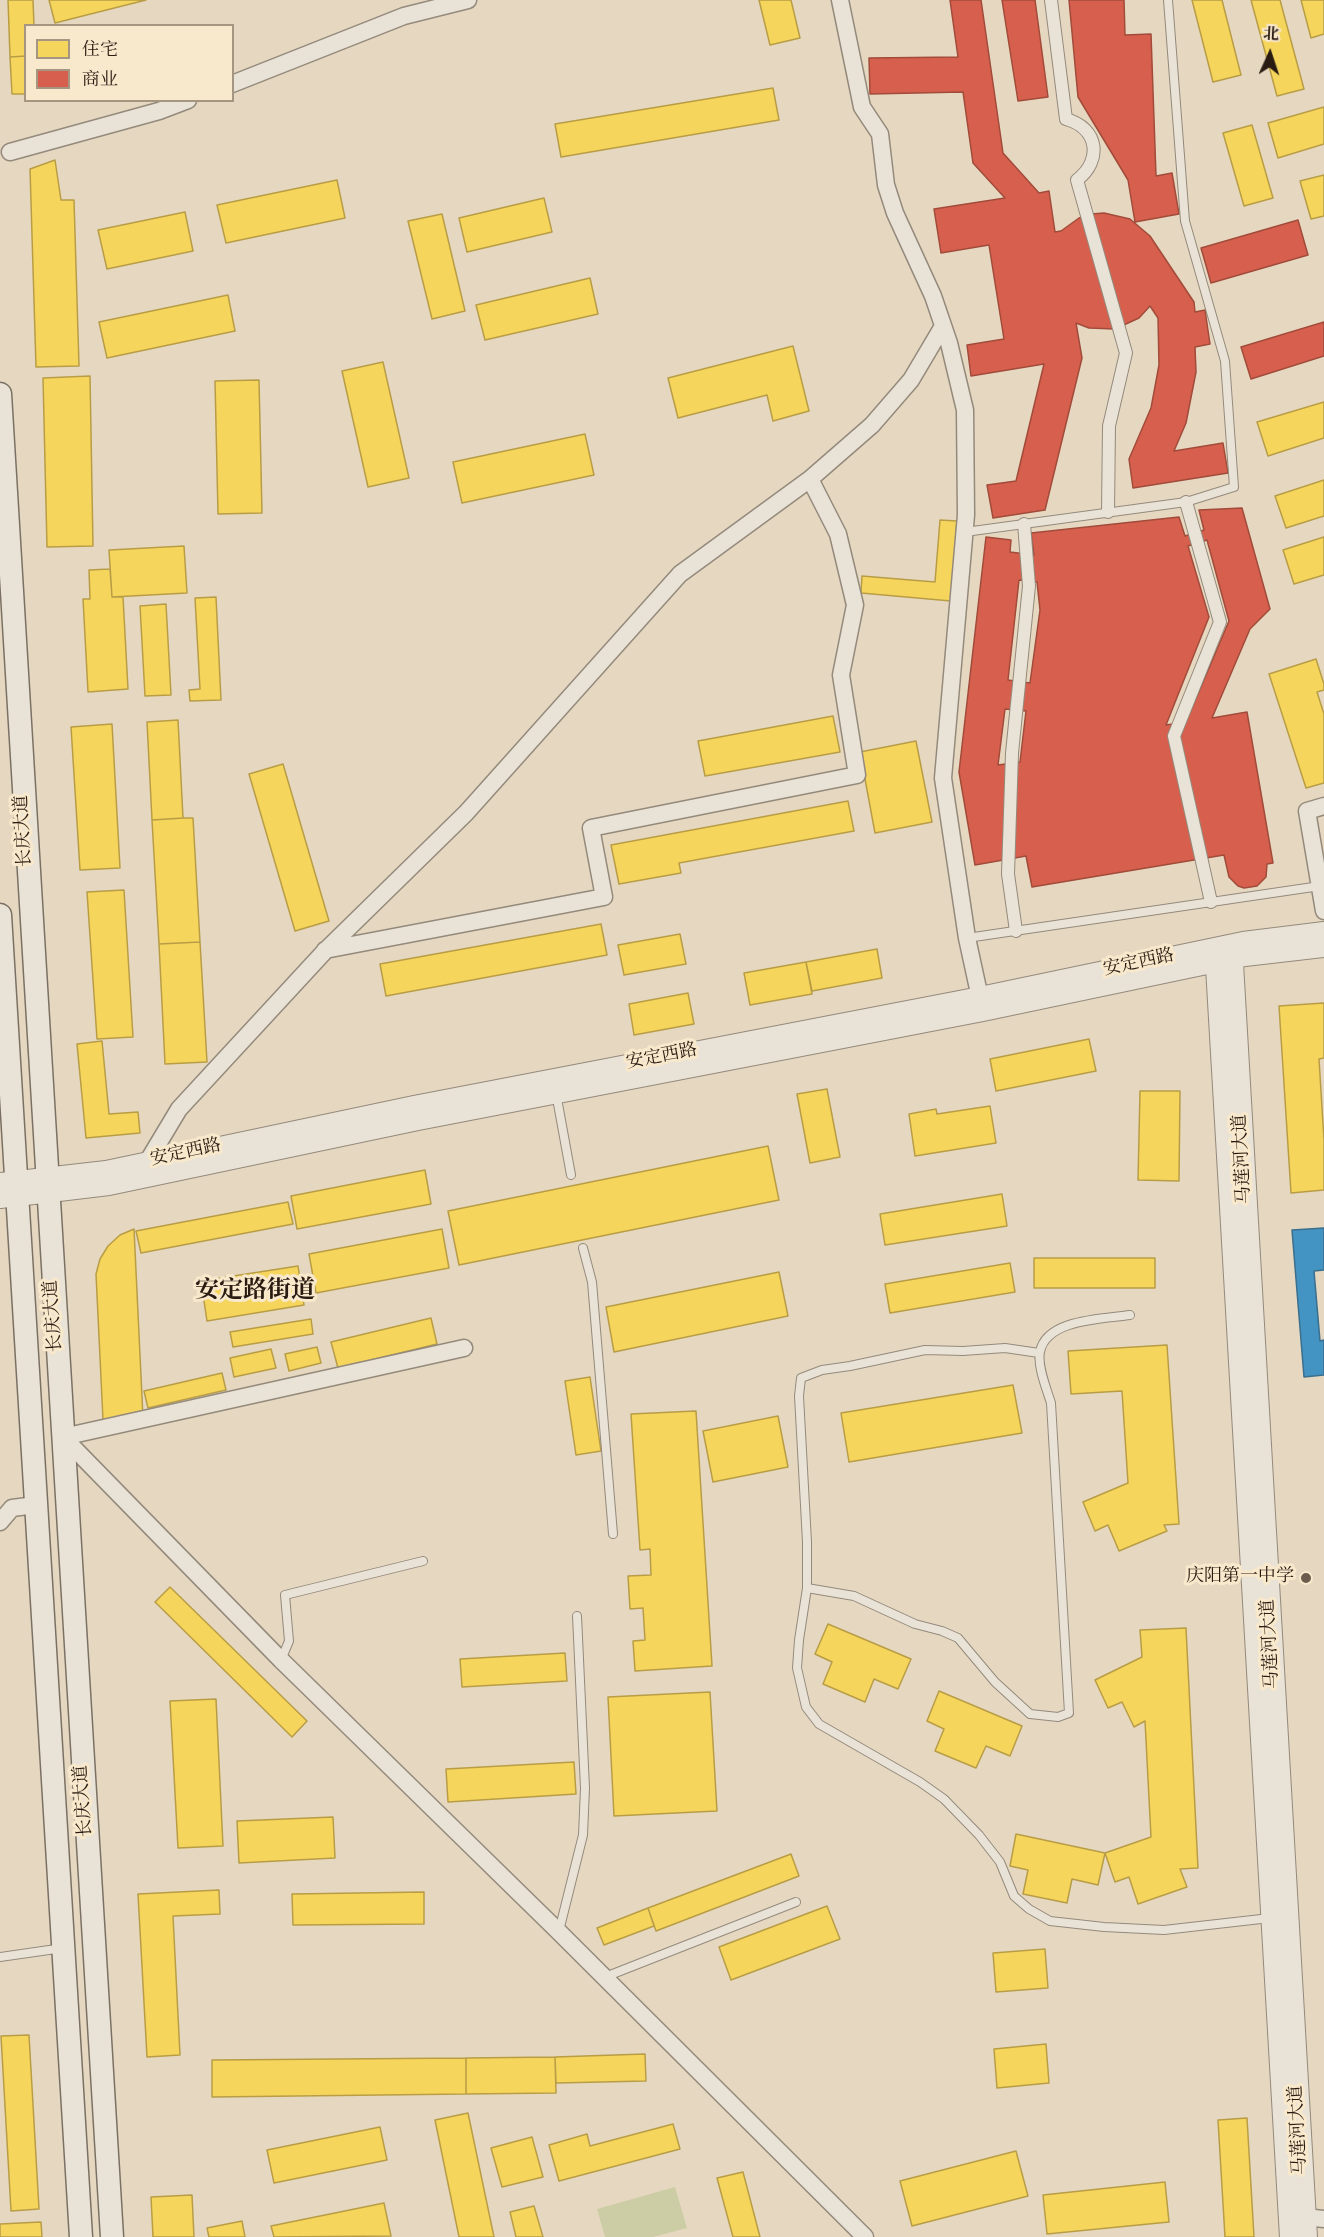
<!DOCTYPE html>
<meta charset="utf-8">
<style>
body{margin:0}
#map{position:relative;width:1324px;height:2237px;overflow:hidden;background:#e6d8c0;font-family:"Sorts Mill Goudy","Noto Serif SC",serif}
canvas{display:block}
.legend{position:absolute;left:24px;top:24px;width:210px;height:78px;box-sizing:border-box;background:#f8e8cc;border:2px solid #a59681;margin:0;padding:8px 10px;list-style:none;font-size:18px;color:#291b11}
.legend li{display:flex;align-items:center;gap:12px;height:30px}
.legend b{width:30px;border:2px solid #a59681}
.north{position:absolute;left:1240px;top:24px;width:60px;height:60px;-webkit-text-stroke:4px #f8e8cc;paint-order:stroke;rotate:3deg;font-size:16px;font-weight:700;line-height:24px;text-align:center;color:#291b11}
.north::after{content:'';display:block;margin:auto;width:21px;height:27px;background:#291b11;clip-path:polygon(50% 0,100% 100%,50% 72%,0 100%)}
</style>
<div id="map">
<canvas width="1324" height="2237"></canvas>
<ul class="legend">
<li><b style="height:16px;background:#f6d55c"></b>住宅</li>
<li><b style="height:16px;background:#d6604d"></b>商业</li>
</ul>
<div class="north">北</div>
</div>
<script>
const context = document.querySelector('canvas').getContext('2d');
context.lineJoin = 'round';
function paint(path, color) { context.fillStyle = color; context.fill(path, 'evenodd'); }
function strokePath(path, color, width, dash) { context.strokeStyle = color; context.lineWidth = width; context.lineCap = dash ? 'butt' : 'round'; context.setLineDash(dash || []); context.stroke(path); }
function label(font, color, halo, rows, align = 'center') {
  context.font = font + ' "Sorts Mill Goudy","Noto Serif SC",serif'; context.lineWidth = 6; context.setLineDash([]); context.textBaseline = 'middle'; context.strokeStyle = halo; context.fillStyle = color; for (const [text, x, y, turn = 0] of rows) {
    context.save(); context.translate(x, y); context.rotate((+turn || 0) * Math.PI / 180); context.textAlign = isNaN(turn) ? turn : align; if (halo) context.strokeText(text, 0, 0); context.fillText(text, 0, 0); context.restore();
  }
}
const green = new Path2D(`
 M675,2187L687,2228L653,2237H605L597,2209Z`);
const homes = new Path2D(`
 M8,0H33L34,26H26V56L10,57Z
 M49,0H146L55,23Z
 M759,0H791L800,38L770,45Z
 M1192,0H1222L1241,75L1213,82Z
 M1251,0H1280L1304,89L1277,96Z
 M1301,0H1324V34L1311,38Z
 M26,56V94H12L10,57Z
 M773,88L779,120L561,157L555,124Z
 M1324,107V144L1278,158L1268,123Z
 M1252,125L1273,198L1244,206L1223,133Z
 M55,160L61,200H74L79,366L36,367L30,169Z
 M1324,175V216L1311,219L1300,181Z
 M337,180L345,218L226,243L217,205Z
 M544,198L552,232L467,252L459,218Z
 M185,212L193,251L107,269L98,230Z
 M442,214L465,311L432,319L408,221Z
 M590,278L598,314L485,340L476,305Z
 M228,295L235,331L107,358L99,322Z
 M793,346L809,411L773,421L767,395L678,418L668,378Z
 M383,362L409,478L368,487L342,371Z
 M90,376L93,546L47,547L43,378Z
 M259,380L262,513L218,514L215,381Z
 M1324,402V438L1268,456L1257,422Z
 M585,434L594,475L462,503L453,462Z
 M1324,480V516L1286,528L1275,496Z
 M940,520L957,521L951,601L861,593L862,576L935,582Z
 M1324,537V575L1294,584L1283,550Z
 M184,546L187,593L112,597L109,550Z
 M110,569L112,597H123L128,689L88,692L83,599H90L89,570Z
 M216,597L221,700L190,701L189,690L200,689L195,598Z
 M166,604L171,695L145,696L140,606Z
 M1316,659L1324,684V690L1317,692L1324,714V783L1306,788L1269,674Z
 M833,716L840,752L705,776L698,741Z
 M178,720L183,818L152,820L147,722Z
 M112,724L120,868L80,870L71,727Z
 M916,741L932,822L875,833L860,752Z
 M283,764L329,921L295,931L249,774Z
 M848,801L854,831L679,863L681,873L619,884L611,845Z
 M183,818H193L200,942L159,944L152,820Z
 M124,890L133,1037L97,1039L87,892Z
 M601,924L607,955L386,996L380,964Z
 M680,934L686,964L624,975L618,945Z
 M200,942L207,1062L165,1064L159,944Z
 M877,949L882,978L812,991L806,962Z
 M806,962L812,994L750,1005L744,973Z
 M688,993L694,1024L634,1035L629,1004Z
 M1324,1003V1058L1319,1059L1324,1140V1190L1291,1193L1279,1006Z
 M1089,1039L1096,1071L996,1091L990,1059Z
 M102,1041L109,1114L138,1112L140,1133L86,1138L77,1044Z
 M827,1089L840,1157L810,1163L797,1094Z
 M1140,1091H1180L1179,1181L1138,1180Z
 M990,1106L996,1143L915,1156L909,1114L936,1109L937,1114Z
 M768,1146L779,1200L459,1265L448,1211Z
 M425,1170L431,1204L297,1229L291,1196Z
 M1002,1194L1007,1226L885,1245L880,1214Z
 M288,1202L293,1224L141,1253L136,1231Z
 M134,1229L143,1418L103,1420L96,1274L100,1259L108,1246L120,1235Z
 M442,1229L449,1268L316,1293L309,1254Z
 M1034,1258H1155V1288H1034Z
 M1010,1263L1015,1292L890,1313L885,1284Z
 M298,1266L304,1305L207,1321L201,1281Z
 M779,1272L788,1316L614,1352L606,1307Z
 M431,1318L437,1344L338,1368L331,1342Z
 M311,1319L313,1334L233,1347L230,1332Z
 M1167,1345L1179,1524L1164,1525L1167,1531L1119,1551L1108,1525L1095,1531L1083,1502L1128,1483L1122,1391L1071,1394L1068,1351Z
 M317,1347L321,1363L289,1371L285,1354Z
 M271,1349L276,1368L234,1377L230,1358Z
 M222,1373L226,1390L148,1408L144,1391Z
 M590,1377L601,1451L576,1455L565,1381Z
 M1013,1385L1022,1433L849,1462L841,1413Z
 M696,1411L712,1666L635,1671L633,1641L645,1640L643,1608L630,1609L628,1576L651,1575L650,1549L640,1550L631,1414Z
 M778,1416L788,1467L713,1482L703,1431Z
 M170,1587L307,1721L292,1737L155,1602Z
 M828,1624L911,1659L898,1689L874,1679L865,1702L823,1684L832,1662L815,1654Z
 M1186,1628L1198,1868L1180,1869L1187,1887L1138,1904L1129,1877L1115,1882L1105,1853L1151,1837L1145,1721L1134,1727L1122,1702L1108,1708L1095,1680L1142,1657L1140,1630Z
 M565,1653L567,1681L462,1687L460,1659Z
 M939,1691L1022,1726L1010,1756L986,1746L976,1768L935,1751L944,1729L927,1721Z
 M710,1692L717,1811L614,1816L608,1697Z
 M216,1699L223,1846L178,1848L170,1701Z
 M574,1762L576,1794L448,1802L446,1769Z
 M333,1817L335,1858L239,1863L237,1821Z
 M1016,1834L1105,1853L1098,1885L1072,1879L1067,1903L1023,1894L1028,1870L1010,1866Z
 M791,1854L799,1876L656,1931L648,1908Z
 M219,1890L220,1914L173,1916L180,2055L147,2057L138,1894Z
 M424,1892V1924L293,1925L292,1894Z
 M827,1906L840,1939L731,1980L719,1947Z
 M648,1908L654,1926L604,1945L597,1928Z
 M1045,1949L1048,1988L996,1992L993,1953Z
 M29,2035L39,2209L11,2211L1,2036Z
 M1046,2044L1049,2083L997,2088L994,2049Z
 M645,2054L646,2081L556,2083L555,2057Z
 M555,2057L556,2093L466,2094V2058Z
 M466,2058V2094L212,2097V2060Z
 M468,2113L494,2237H459L435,2120Z
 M1247,2118L1254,2237H1225L1218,2120Z
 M673,2124L680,2149L559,2181L549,2145L587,2134L590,2146Z
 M380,2127L387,2160L274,2183L267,2150Z
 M532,2137L543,2177L502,2187L491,2148Z
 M1016,2151L1028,2196L912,2226L900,2181Z
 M743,2172L760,2237H733L717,2178Z
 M1165,2182L1169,2222L1047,2234L1043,2195Z
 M192,2195L194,2237H153L151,2197Z
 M384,2203L391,2236L274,2237L271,2226Z
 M534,2206L543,2237H516L510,2212Z
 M242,2221L245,2237H209L207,2228Z
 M41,2222L42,2237H0V2224Z`);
const shops = new Path2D(`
 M950,0H981L1003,153L1039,193L1049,191L1055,232L1061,231L1079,218L1091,214L1104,213L1130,219L1150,236L1194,302L1195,312L1205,310L1210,344L1195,347L1196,372L1186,423L1174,451L1223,443L1228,473L1133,488L1129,459L1151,408L1159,365L1158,318L1150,306L1139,318L1115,329L1089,328L1076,323L1082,358L1045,510L993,518L987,485L1016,481L1044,364L971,376L967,345L1004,339L989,245L941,253L934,209L1005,198L973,163L963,92L870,94L869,58L958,57Z
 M1002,0H1035L1048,97L1018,101Z
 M1069,0H1124L1125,35L1151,34L1156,176L1172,173L1179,214L1135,222L1128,180L1078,97Z
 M1298,220L1308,255L1211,283L1201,248Z
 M1324,322V356L1251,379L1241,347Z
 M1242,508L1270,609L1250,629L1212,718L1247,712L1273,863L1267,864L1266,877L1257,886L1244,888L1238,886L1229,877L1224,855L1032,887L1026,856L975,865L959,772L986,537L1011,540L1010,552L1034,555L1031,533L1179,517L1185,536L1204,530L1199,510ZM1207,540L1229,621L1186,722L1166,725L1209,617L1188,546ZM1019,580L1037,582L1040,610L1030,683L1008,680ZM1005,709L1026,711L1020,762L998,765Z`);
const schools = new Path2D(`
 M1324,1228V1270L1314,1271L1320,1341L1324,1340V1375L1304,1377L1292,1230Z`);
const service = new Path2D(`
 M965,532L1186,502L1234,487L1225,361L1185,221L1168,0
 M967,938L1320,886
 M556,1093L571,1175
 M583,1248L592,1282L613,1534
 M1039,1353L1005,1348L963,1351L925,1350L850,1366L822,1370L801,1378L799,1396L807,1542V1588L799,1640L797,1668L806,1707L819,1724L920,1782L944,1799L979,1835L1000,1862L1014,1896L1029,1909L1050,1921L1104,1927L1164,1930L1270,1918
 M807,1588L854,1596L915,1624L942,1631L958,1638L995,1682L1030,1714L1058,1717L1069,1713L1051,1403C1047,1390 1037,1366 1040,1352C1046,1319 1103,1319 1130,1315
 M281,1660L289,1641L285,1595L423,1561
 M559,1931L583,1835L585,1788L577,1616
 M0,1957L63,1948
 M605,1977L796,1902`);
const pedestrian = new Path2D(`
 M1051,0L1066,119C1098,128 1103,160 1077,180L1126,353L1109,426L1108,512
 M1186,502L1220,622L1174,736L1211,902
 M1016,931L1008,874L1012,753L1029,586L1024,524`);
const minor = new Path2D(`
 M840,0L862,107L880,134L886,185L895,213L933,296L949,343L965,410L966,515L943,778L967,938L982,1007
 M232,84L404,16L468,0
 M10,152L159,111L188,100
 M1324,806L1307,811L1324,911
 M325,950L604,897L591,828L857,775L841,675L855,605L838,534L810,479
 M143,1169L179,1109L325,951L466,813L680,574L810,479L872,425L911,380L943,326
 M63,1437L281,1660L559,1932L865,2237
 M63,1437L464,1348
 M0,1522L12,1508L36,1505
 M1305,2217L1324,2219`);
const tertiary = new Path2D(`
 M1232,946L1307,2237
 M1215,950L1290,2237
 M0,1183L106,1171L414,1106L980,997L1243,942L1324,932
 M0,1198L109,1185L418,1120L983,1011L1245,956L1324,947`);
const secondary = new Path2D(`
 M0,394L112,2237
 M0,915L81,2237`);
const markers = [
 [1306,1578,6,"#6b5d4e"]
];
const streetNames = [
 ["长庆大道",25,831,-93],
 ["安定西路",1139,964,-12],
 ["安定西路",662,1058,-11],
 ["安定西路",186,1154,-12],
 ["马莲河大道",1244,1159,-93],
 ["长庆大道",55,1316,-94],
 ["马莲河大道",1272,1644,-93],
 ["长庆大道",85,1801,-94],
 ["马莲河大道",1300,2130,-93]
];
const poiNames = [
 ["庆阳第一中学",1294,1578]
];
const districtNames = [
 ["安定路街道",255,1293]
];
paint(green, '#cccca5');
paint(homes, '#f6d55c');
strokePath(homes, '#b89d46', 1.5);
paint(shops, '#d6604d');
strokePath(shops, '#a24b3b', 1.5);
paint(schools, '#4393c3');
strokePath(schools, '#3b6f8e', 1.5);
strokePath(service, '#948a7c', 10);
strokePath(pedestrian, '#948a7c', 14);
strokePath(minor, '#948a7c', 19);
strokePath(tertiary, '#948a7c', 22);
strokePath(secondary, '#7a7164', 25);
strokePath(service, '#e9e2d6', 8);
strokePath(pedestrian, '#e9e2d6', 12);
strokePath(minor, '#e9e2d6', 16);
strokePath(tertiary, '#e9e2d6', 20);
strokePath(secondary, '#e9e2d6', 22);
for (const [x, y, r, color] of markers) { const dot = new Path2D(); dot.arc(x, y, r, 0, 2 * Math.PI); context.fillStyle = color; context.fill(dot); strokePath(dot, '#f8e8cc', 2); }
label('18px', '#291b11', '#f8e8cc', streetNames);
label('18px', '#291b11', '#f8e8cc', poiNames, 'right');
label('bold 24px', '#291b11', '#f8e8cc', districtNames);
</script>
